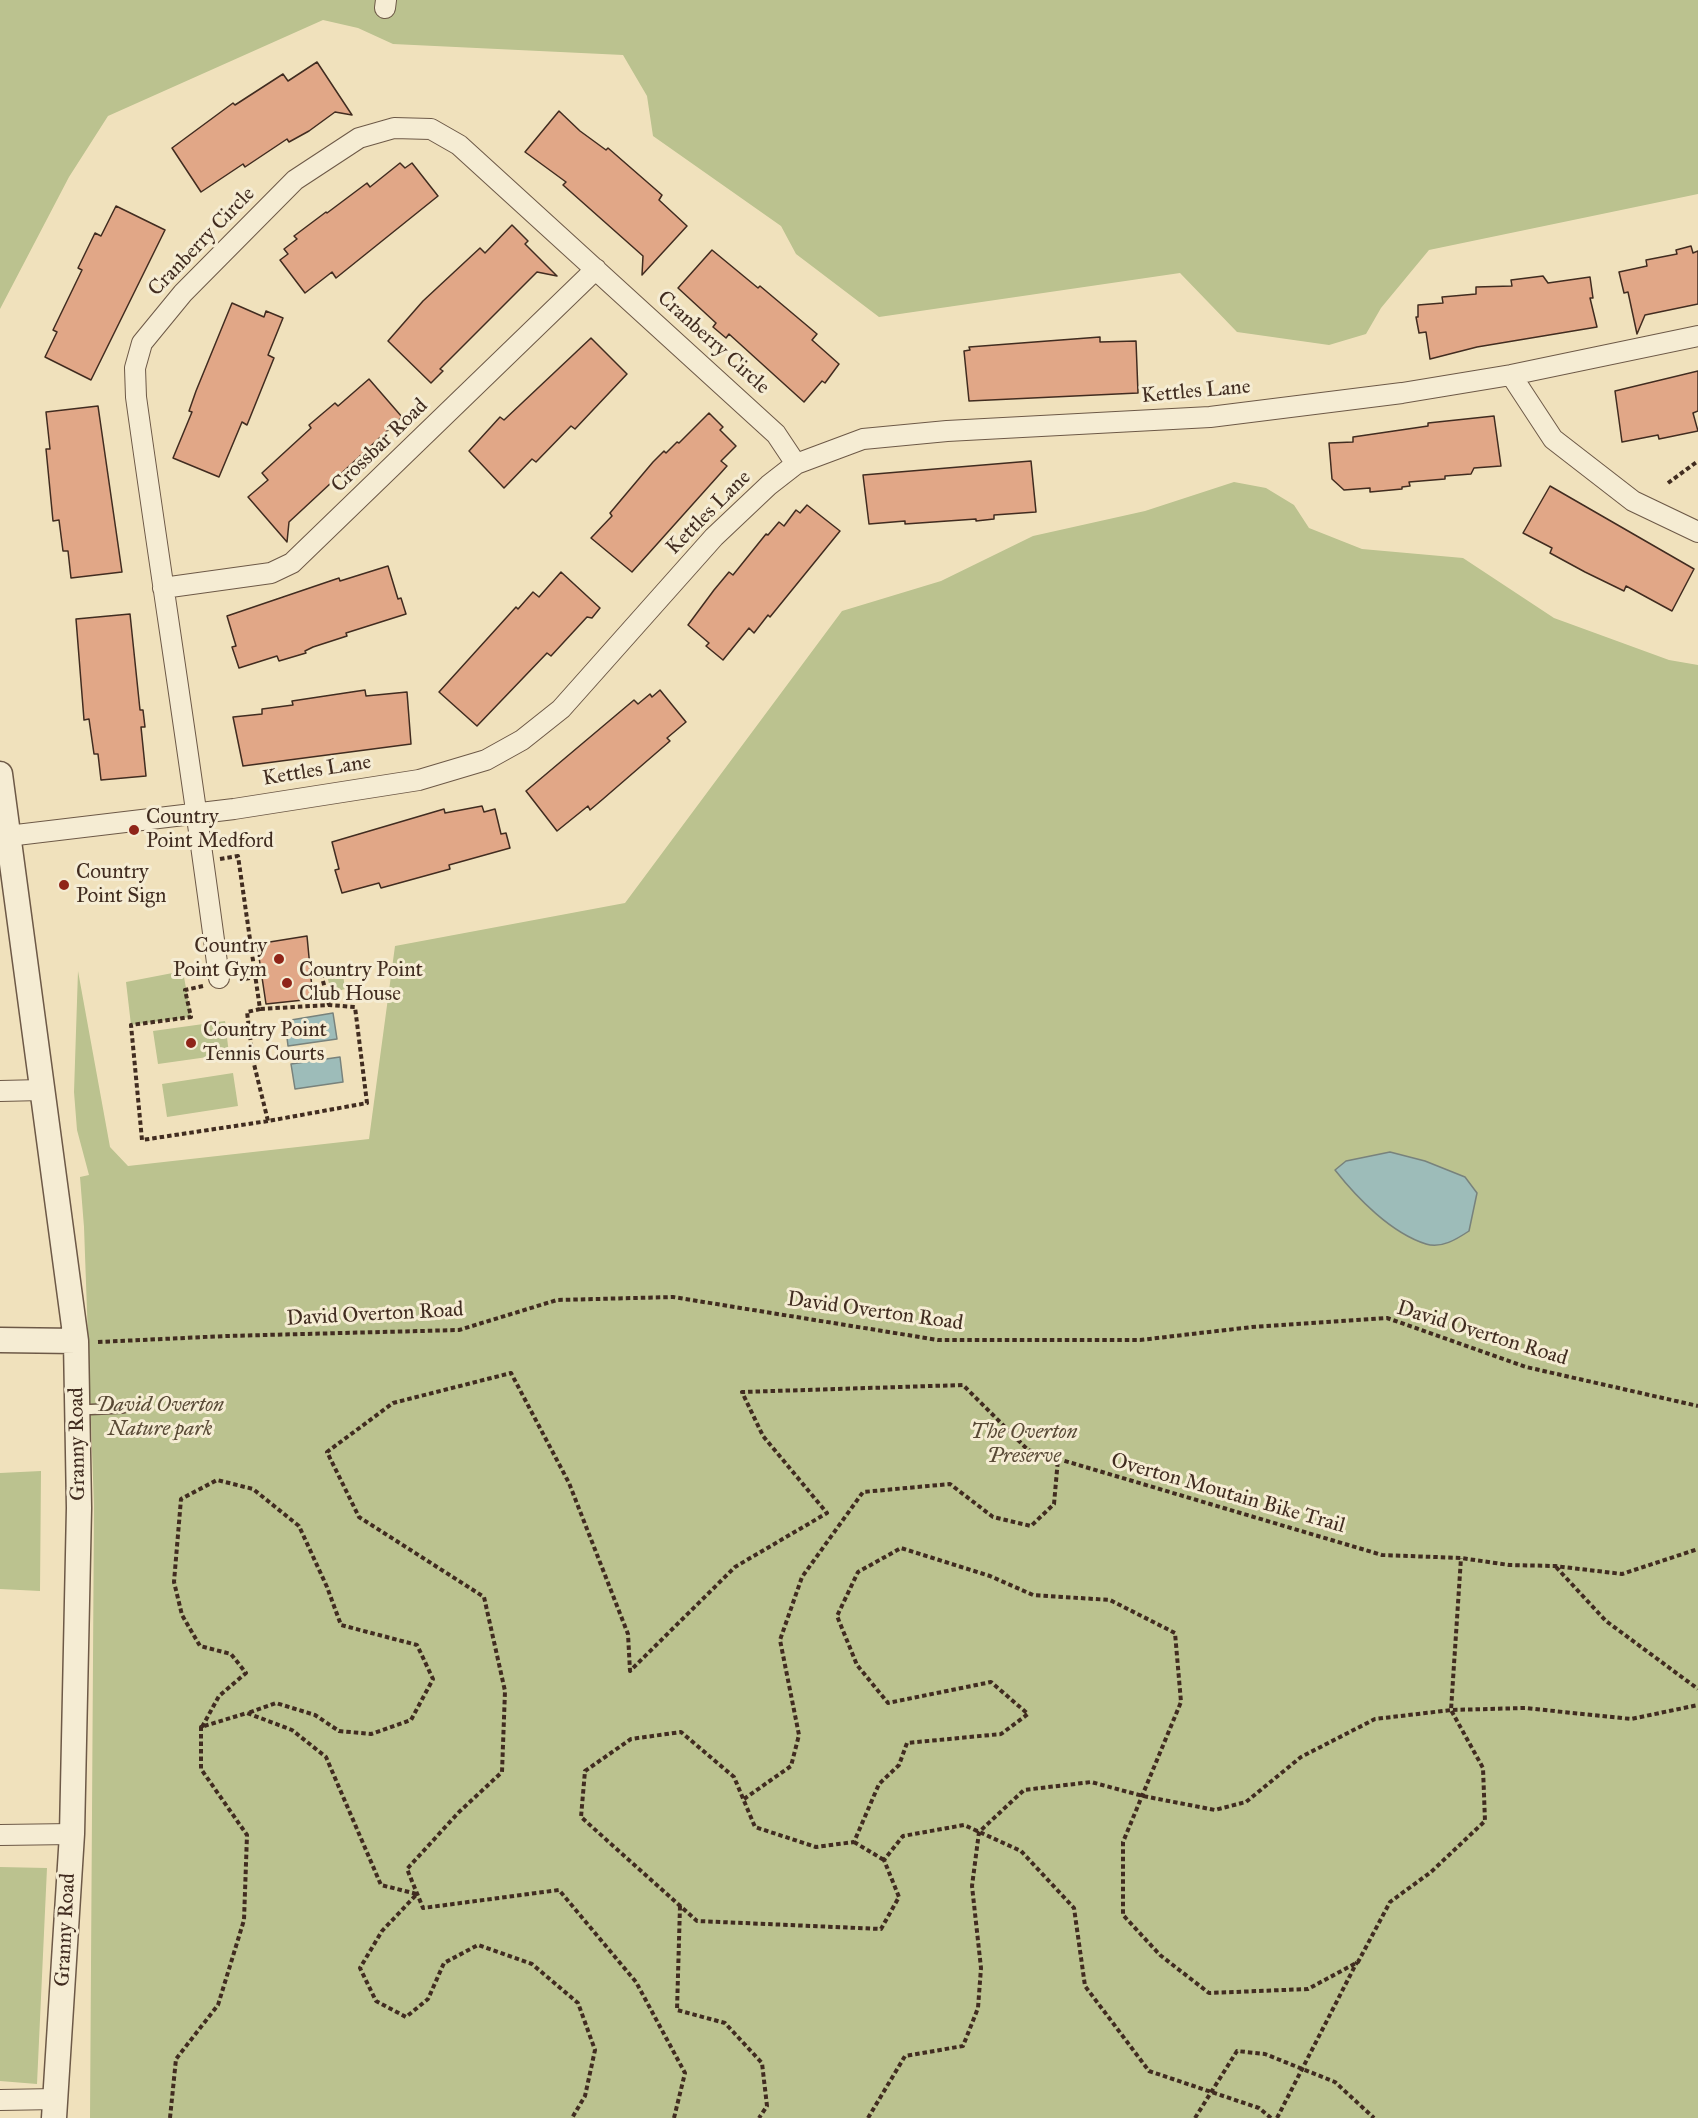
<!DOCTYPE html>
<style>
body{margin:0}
canvas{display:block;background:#f0e1bc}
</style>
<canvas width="1698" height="2118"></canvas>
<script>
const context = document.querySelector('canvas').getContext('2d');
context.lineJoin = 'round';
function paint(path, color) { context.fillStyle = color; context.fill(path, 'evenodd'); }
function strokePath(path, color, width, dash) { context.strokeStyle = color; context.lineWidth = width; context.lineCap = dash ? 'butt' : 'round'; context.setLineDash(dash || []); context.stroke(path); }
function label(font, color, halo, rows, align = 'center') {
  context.font = font + ' "IM FELL Great Primer",serif'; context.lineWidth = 6; context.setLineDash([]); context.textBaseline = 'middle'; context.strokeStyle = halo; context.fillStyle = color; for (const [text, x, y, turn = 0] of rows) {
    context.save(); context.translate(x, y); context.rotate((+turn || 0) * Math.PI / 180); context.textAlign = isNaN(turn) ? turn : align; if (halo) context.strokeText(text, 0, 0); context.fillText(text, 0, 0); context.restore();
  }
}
const green = new Path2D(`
 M0,0H1698V194L1429,250L1381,308L1366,334L1329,345L1237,332L1180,273L879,317L796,254L781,226L653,136L647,96L623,55L393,44L358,28L323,20L108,116L69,177L0,309Z
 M1234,482L1266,488L1294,505L1309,528L1362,549L1463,558L1554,618L1669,660L1698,665V2118H90L94,1506L84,1227L80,1177L89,1175L77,1130L74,1092L78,971L110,1147L128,1166L369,1139L395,946L625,903L842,611L941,581L1033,536L1145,511Z
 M342,966L345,989L331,993L326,970Z
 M183,971L191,1017L131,1025L126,982Z
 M225,1021L229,1054L158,1064L153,1031Z
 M233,1073L238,1106L167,1117L162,1084Z
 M41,1471L40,1591L0,1589V1473Z
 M0,1867L47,1868L37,2084L0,2081Z`);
const water = new Path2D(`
 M333,1013L337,1039L288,1046L285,1021Z
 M340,1057L343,1082L295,1089L291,1064Z
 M1390,1152L1425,1161L1465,1177L1477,1193L1469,1231C1457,1239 1441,1249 1426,1244C1391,1233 1357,1198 1335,1170L1346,1161Z`);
const building = new Path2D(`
 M317,62L352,115L335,112L309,131L289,142L287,139L245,167L243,164L201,192L172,148L233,103L235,105L283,74L288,81Z
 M559,111L580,131L606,150L608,148L662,195L659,200L687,226L642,275L643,256L563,185L566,182L525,152Z
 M400,163L405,168L412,163L438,196L336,278L332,272L305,293L280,260L288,254L284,249L297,239L294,236L326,212L327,213L367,183L370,187Z
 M116,206L165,230L91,380L45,357L57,332L53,330L82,270L78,268L95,233L101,236Z
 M512,225L528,241L525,244L557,276L537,272L440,369L443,371L431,383L388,341L423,301L480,248L485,253Z
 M1691,246L1693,253L1698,251V304L1645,315L1637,334L1628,292L1624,293L1619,272L1647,266L1646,260L1677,254L1676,250Z
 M712,250L758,288L760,286L817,334L812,340L839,364L825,383L822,381L804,402L729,334L726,338L713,327L716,323L678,288Z
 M1543,276L1548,283L1590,277L1593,298H1590L1597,327L1477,347L1430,359L1426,332L1419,333L1416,317H1418V305L1443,303L1442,297L1476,294V287L1512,286L1511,280Z
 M232,303L264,317L266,311L283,318L268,355L274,358L247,425L242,422L219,477L173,458L192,412L189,411L196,391Z
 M1100,337V342L1136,341L1138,393L969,401L964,351L970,350L969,347Z
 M591,338L627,374L575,429L571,426L536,462L532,459L504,488L469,451L500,417L504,420Z
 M1698,371V411L1693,413L1698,431L1659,439L1658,435L1622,442L1615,391Z
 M369,379L402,417L289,522L287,542L248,497L268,480L262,473L311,428L309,425L335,403L338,406Z
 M98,406L122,572L71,578L68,551H63L59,520L53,521L46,449H50L46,412Z
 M709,413L723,427L720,430L736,446L721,461L727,466L632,572L591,538L612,516L610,513L653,462L664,451L666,453L677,442L679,443Z
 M1494,416L1501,466L1474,468L1471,474L1445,476V479L1409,482L1410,486L1402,487V489L1370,492V488L1344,490L1332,479L1329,443L1353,442V437L1428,426V423Z
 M1031,461L1036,512L994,515V519L976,521V519L905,524V521L869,524L863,475Z
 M1550,486L1694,569L1672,611L1626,586L1624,591L1585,572L1550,553L1552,548L1523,533Z
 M807,505L840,531L770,617L768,615L754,633L749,628L723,660L706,646L709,643L688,625L714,590L729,572L733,575L766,534L768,535L779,522L784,526L796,510L800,513Z
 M388,566L398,599L401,598L406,614L346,633L347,636L313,647L305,651L306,653L279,661L277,656L239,668L232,647L236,646L227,616L339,578L340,581Z
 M561,572L600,608L592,618L587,617L551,656L547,653L477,726L439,692L516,607L518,609L533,592L539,597Z
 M130,614L140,710H143L145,727H141L146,776L101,780L98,754H94L89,719L84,720L76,619Z
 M365,690L366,696L407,692L411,744L243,766L233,717L262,714V709L293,705L292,701Z
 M660,690L686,722L667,738L670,741L603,799L590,810L588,806L557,831L526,791L634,700L638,704L650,694L652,697Z
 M482,806L484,812L495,809L501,834L506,833L510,848L449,865L450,869L381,888L379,883L342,893L335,870L339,869L332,842L444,809L445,813Z
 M307,936L313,999L266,1004L257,944Z`);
const path = new Path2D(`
 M1668,483L1698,461
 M220,859L238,856L260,1009L247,1012L253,1060L268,1121L367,1103L355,1007L329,1005L260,1009
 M310,967L320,969L329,1005
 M238,980L255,977
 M203,986L185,990L191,1017L131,1025L142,1140L268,1121
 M98,1342L226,1336L459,1330L557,1300L673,1297L938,1340H1140L1252,1327L1387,1318L1526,1367L1698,1406
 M1556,1567L1606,1621L1698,1689
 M202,1727L219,1696L246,1673L231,1654L200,1646L182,1615L174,1582L181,1499L217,1480L253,1489L299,1526L327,1587L341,1625L417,1645L433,1679L411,1720L371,1734L339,1731L315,1715L276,1703L248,1713
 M744,1799L791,1766L799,1735L780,1640L802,1577L863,1492L950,1484L993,1517L1031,1526L1054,1504L1058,1459
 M854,1842L884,1860
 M680,1906L677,2010L725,2023L762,2063L767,2106L759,2118
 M170,2118L176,2059L218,2005L244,1920L247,1835L201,1769V1727L247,1713L292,1730L326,1757L381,1885L417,1894L382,1931L360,1968L376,2001L406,2017L428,1999L444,1963L478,1945L532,1964L578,2003L595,2050L585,2096L572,2118
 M674,2118L685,2073L636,1982L559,1890L423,1908L407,1869L459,1812L502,1772L505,1691L484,1597L359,1517L327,1452L393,1403L511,1373L569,1483L628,1634L630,1671L735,1567L827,1513L763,1436L742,1392L963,1385L1028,1450L1382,1555L1461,1558L1509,1565L1555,1566L1622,1574L1698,1549
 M868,2118L905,2056L963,2046L978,2008L981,1968L972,1886L979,1832L1024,1790L1091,1782L1143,1796L1215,1810L1246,1802L1301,1757L1375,1719L1451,1710L1525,1708L1631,1719L1698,1705
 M1195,2118L1237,2051L1265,2054L1335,2082L1374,2118
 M1271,2118L1259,2108L1149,2071L1085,1986L1074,1908L1021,1851L964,1825L903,1836L884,1860L899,1897L881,1929L697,1921L581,1817L585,1771L631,1739L681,1732L734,1777L755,1827L816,1847L854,1842L879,1784L899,1765L907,1743L1001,1734L1028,1714L991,1682L888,1703L857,1665L837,1616L858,1572L901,1548L990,1576L1033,1595L1110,1600L1175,1633L1181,1702L1123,1842V1915L1160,1955L1209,1993L1308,1989L1358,1962L1390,1902L1431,1872L1485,1821L1483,1768L1451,1710L1461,1558
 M1277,2118L1357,1962`);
const service = new Path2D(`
 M80,1410L123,1408`);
const minor = new Path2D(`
 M385,8L386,0
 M1511,375L1553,439L1633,501L1698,532
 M163,588L271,573L292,563L596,269
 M8,836L234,809L419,780L486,760L522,740L561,709L714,537L769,485L796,464L863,439L947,431L1210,417L1402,393L1511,375L1698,336
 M219,978C194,784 163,591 136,397L135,368L142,343L183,293L295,180L359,138L394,128L431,129L459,145L776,434L796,464
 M0,1091L42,1090
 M0,1835L72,1834
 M0,2100L56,2099`);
const tertiary = new Path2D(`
 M0,774L76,1341L79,1508L72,1834L54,2118
 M0,1340L76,1341`);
const markers = [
 [134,830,6,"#8f2418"],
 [64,885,6,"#8f2418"],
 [279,959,6,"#8f2418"],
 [287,983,6,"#8f2418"],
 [191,1043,6,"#8f2418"]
];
const streetNames = [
 ["Cranberry Circle",202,242,-46],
 ["Cranberry Circle",713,343,42],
 ["Kettles Lane",1196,392,-5],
 ["Crossbar Road",380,446,-44],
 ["Kettles Lane",709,513,-45],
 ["Kettles Lane",317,771,-9],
 ["David Overton Road",875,1312,8],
 ["David Overton Road",375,1315,-3],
 ["David Overton Road",1482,1334,17],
 ["Granny Road",78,1444,-91],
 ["Overton Moutain Bike Trail",1228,1494,16],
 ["Granny Road",66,1930,-87]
];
const poiNames = [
 ["Country",146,818],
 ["Point Medford",146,842],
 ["Country",76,873],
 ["Point Sign",76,897],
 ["Country",267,947,"right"],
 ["Point Gym",267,971,"right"],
 ["Country Point",299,971],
 ["Club House",299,995],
 ["Country Point",203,1031],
 ["Tennis Courts",203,1055]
];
const parkNames = [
 ["David Overton",160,1406],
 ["Nature park",160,1430],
 ["The Overton",1024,1433],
 ["Preserve",1024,1457]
];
paint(green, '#bbc28f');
paint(water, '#9dbcb9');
strokePath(water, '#78827c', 1.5);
paint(building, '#e1a787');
strokePath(building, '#412c20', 1.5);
strokePath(service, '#6d5947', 12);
strokePath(minor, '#6d5947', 22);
strokePath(tertiary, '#6d5947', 27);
strokePath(path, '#412c20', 4, [4.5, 3]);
strokePath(service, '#f5ecd3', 9);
strokePath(minor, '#f5ecd3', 20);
strokePath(tertiary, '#f5ecd3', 24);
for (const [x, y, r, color] of markers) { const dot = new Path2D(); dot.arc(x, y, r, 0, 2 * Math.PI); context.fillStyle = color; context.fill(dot); strokePath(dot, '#f5ecd3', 2); }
label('21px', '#412c20', '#f5ecd3', streetNames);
label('21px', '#412c20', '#f5ecd3', poiNames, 'left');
label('italic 21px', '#594a36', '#f5ecd3', parkNames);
</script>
